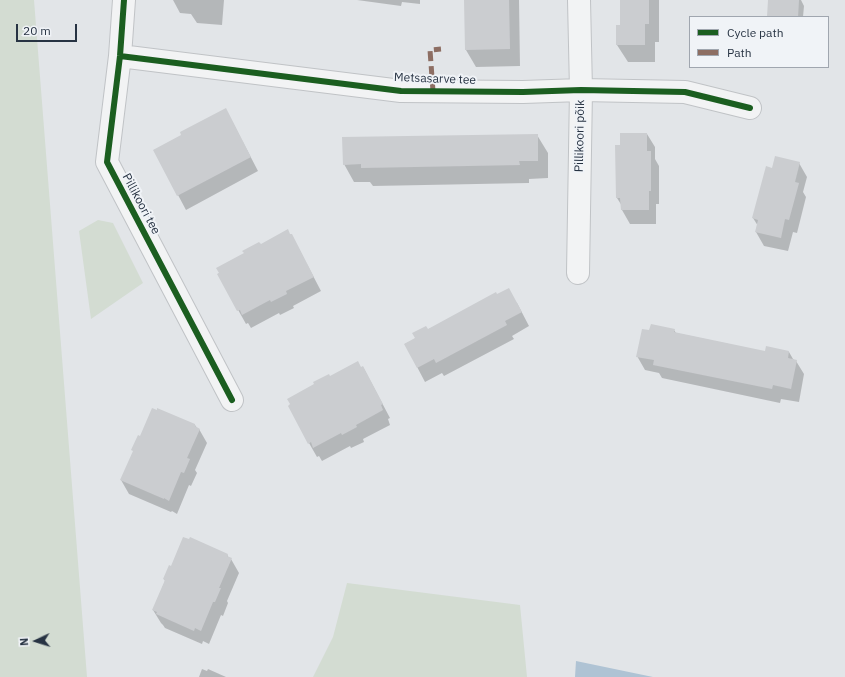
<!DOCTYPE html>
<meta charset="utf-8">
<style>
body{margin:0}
#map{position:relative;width:845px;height:677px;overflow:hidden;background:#e2e5e8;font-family:"IBM Plex Sans",sans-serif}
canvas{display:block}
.legend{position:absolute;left:689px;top:16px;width:140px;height:52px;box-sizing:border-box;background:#f0f3f7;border:1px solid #a0a6af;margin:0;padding:5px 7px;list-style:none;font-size:12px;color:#273343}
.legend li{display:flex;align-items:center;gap:8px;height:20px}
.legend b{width:20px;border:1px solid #a0a6af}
.north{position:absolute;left:16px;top:621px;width:40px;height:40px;-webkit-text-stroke:3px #f0f3f7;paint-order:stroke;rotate:266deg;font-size:11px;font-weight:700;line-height:16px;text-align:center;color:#273343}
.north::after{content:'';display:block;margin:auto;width:14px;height:18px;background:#273343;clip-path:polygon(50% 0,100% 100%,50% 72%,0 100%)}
.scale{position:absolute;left:16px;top:24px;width:61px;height:18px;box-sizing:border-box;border:2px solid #273343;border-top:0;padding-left:5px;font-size:12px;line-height:14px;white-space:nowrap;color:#273343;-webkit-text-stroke:3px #f0f3f7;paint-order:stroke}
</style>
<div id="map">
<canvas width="845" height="677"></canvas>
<ul class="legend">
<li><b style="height:5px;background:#1b5e20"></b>Cycle path</li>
<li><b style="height:5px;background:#8d6e63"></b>Path</li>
</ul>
<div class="north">N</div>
<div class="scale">20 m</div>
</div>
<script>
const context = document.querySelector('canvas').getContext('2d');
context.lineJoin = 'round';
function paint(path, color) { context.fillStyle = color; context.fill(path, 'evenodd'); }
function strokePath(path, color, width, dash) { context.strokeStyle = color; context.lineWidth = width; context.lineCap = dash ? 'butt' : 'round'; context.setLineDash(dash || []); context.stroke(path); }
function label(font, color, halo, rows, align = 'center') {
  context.font = font + ' "IBM Plex Sans",sans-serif'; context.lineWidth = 4; context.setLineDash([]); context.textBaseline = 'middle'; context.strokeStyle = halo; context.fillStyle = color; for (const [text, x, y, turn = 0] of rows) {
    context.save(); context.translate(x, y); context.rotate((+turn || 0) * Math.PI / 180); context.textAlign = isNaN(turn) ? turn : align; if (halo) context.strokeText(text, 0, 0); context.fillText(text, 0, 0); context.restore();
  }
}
const green = new Path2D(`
 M0,0H34L87,677H0Z
 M98,220L113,223L143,283L91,319L79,231Z
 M347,583L520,605L527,677H313L333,637Z`);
const water = new Path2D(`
 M576,661L653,677H575Z`);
const shadow = new Path2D(`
 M173,0H224L222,25L197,23L191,14L180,13Z
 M357,0H420V4L402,2L401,6Z
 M465,0H519L520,66L476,67L466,50Z
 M621,0H659V42H655V62H628L617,45L621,26Z
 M768,0H801L804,6L803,17H768Z
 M233,123L258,171L186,210L154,150Z
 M647,134L655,147V159L659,166V204H656V224H630L622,210V206L617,198L621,146Z
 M537,135L548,153V178L529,179V183L373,186L370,182H354L344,164Z
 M799,163L807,177L803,192L806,197L797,233L793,232L788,251L764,246L756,232L758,226L753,218L773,169Z
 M260,245L299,249L321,291L293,306L294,308L280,315L279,313L251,328L248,323L246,324L218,274Z
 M497,295L517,303L529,326L512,336L514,339L444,376L442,373L425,382L405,344L416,338L427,330Z
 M674,330L676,333L766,352H789L793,359L796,361L804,374L799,402L781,399L780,403L662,378L659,373L645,370L637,356Z
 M363,367L390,418L388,419L390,425L363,439L364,442L351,448L350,446L322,461L319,456L317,457L309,443L329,377Z
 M195,425L197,428L199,429L207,443L195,470L197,473L191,486L189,485L177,514L172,511L171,512L129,494L121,480L140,437Z
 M227,554L229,559H231L239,573L227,601L228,603L223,616L221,615L209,644L203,641L202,644L165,628L163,625L161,623L153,610L165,581L164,579Z
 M202,669L207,671L208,669L226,677H199Z`);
const building = new Path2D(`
 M464,0H509L510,49L465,50Z
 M620,0H649V24H645V45H616V25H620Z
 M768,0H799L798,17H767Z
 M226,108L251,157L177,196L153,150L181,135L180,132Z
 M620,133H647V151H651V191H649V210H621L620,198H616L615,145H620Z
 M538,134V161H519L520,165L361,168V164L343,165L342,137Z
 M775,156L800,162L795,182L799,183L789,220L785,219L781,238L755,232L758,220L752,218L766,166L772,168Z
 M288,229L290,234H292L314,277L286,291L287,294L271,302L270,300L242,315L240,310L237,311L217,274L219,273L216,268L244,253L242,251L259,242L261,244Z
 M509,288L522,312L505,321L507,325L436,363L434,359L417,368L404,344L415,338L412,333L426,326L428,329L496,292L497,294Z
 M651,324L675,329L674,332L765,351L766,346L789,351L788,358L797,360L791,389L773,385L772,389L653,365L654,360L636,357L642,329L649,330Z
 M358,361L361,367L363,366L383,404L381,405L383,410L356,425L357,427L342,435L341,433L313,448L311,442L308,444L288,406L290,404L287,399L314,384L313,382L329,374L330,376Z
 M152,408L157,410V408L195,424V426L200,429L187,458L190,459L184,473L181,472L169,501L164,498V499L120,480L133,451L131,450L138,435L140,436Z
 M183,537L189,539L190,537L228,554L227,556L232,558L219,588H221L215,602H213L201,631L195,628L194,631L156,614L157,612L152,610L165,580L163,579L169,565L171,566Z`);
const minor = new Path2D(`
 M124,0L120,56L107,162L232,400
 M120,56L401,91L523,92L581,90L685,92L750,108
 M578,273L581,90L579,0`);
const quiet = new Path2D(`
 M433,91L430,50L441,49`);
const cycleway = new Path2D(`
 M124,0L120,56L107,162L232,400
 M120,56L401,91L523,92L581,90L685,92L750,108`);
const streetNames = [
 ["Metsasarve tee",435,79,2],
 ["Pillikoori põik",580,136,-89],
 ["Pillikoori tee",141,204,62]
];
paint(green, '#d3dcd2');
paint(water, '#afc3d4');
paint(shadow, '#0003');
paint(building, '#cbcdd0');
strokePath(minor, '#c0c3c6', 24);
strokePath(minor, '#f2f3f4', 22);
strokePath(quiet, '#8d6e63', 5, [10, 5]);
strokePath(cycleway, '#1b5e20', 6);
label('12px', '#273343', '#f0f3f7', streetNames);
</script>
